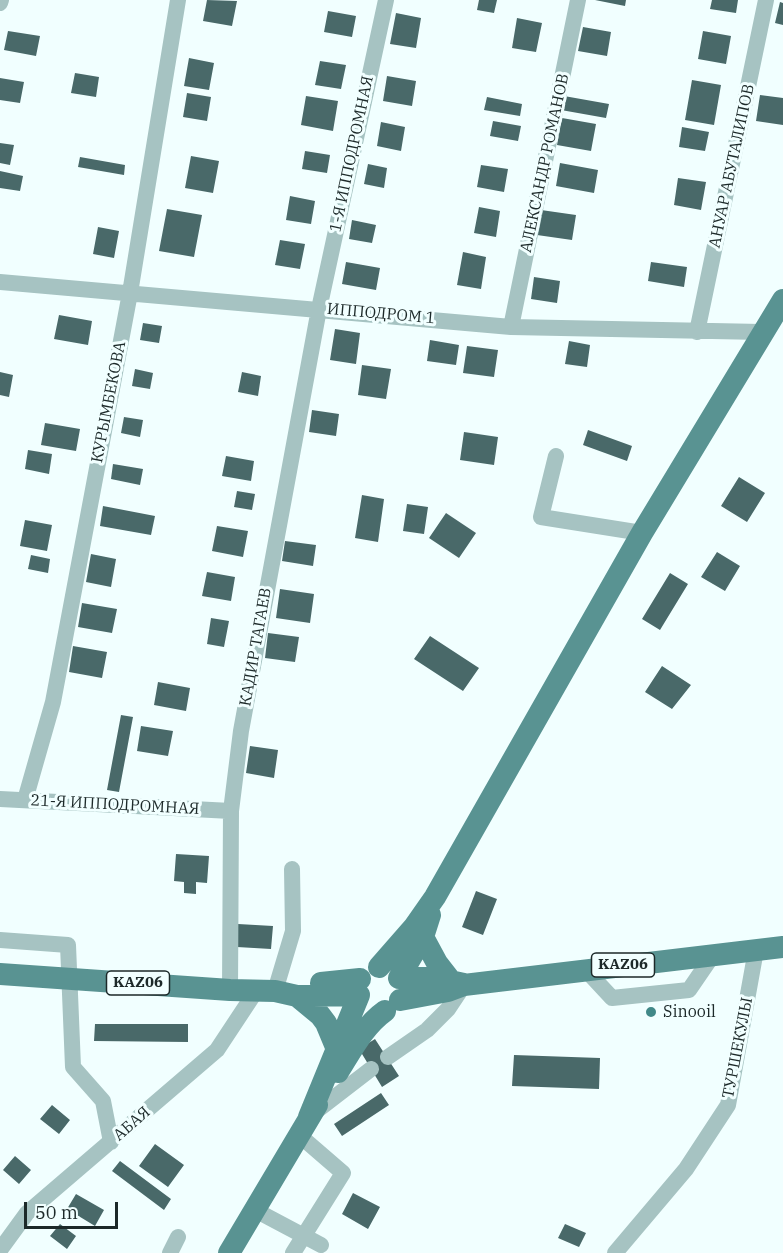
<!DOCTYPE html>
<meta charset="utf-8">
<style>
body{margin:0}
#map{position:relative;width:783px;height:1253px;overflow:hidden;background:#f1ffff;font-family:"IBM Plex Serif",serif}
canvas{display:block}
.scale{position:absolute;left:24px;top:1202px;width:94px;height:27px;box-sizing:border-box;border:3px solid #1c2929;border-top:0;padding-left:8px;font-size:18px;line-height:21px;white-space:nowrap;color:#1c2929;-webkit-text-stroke:4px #f1ffff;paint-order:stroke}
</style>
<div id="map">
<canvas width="783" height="1253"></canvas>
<div class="scale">50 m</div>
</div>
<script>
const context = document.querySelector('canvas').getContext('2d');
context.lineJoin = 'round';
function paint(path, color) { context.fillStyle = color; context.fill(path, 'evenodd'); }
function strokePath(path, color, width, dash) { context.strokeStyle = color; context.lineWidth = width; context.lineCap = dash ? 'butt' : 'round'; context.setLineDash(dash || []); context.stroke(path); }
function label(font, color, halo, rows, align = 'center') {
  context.font = font + ' "IBM Plex Serif",serif'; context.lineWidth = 6; context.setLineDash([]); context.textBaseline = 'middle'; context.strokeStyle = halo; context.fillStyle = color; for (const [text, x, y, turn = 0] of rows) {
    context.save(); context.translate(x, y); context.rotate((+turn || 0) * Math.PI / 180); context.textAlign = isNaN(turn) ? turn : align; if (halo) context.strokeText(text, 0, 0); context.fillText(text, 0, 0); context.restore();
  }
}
const building = new Path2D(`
 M207,0L237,1L232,26L203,21Z
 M479,0H497L494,13L477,10Z
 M595,0H626L625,6Z
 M712,0H738L736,13L710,9Z
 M780,2L783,3V25L775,23Z
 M328,11L356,16L352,37L324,32Z
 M396,13L421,18L416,48L390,44Z
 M517,18L542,23L536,52L512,48Z
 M583,27L611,32L607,56L578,51Z
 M8,31L40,36L36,56L4,50Z
 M703,31L731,36L726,64L698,59Z
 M189,58L214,63L209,90L184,86Z
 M320,61L346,65L341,89L315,85Z
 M75,73L99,77L96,97L71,93Z
 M387,76L416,81L412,106L383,101Z
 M0,78L24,82L20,103L0,100Z
 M692,80L721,85L714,125L685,120Z
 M187,93L211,97L207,121L183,117Z
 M760,95L783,98V125L756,121Z
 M306,96L338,101L333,131L301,125Z
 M564,96L609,104L606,118L561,110Z
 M487,97L522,104L520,116L484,110Z
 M562,118L596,124L591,151L557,145Z
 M493,121L521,126L518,141L490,136Z
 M381,122L405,127L401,151L377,146Z
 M682,127L709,132L705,151L679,147Z
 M0,143L14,145L10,165L0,163Z
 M305,151L330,155L327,173L302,169Z
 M191,156L219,161L213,193L185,188Z
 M80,157L125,165L124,175L78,167Z
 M560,163L598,170L594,193L556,186Z
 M368,164L387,168L384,188L364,184Z
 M481,165L508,169L504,192L477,187Z
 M0,171L23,176L20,191L0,188Z
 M678,178L706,182L701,210L674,205Z
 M290,196L315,201L311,224L286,220Z
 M479,207L500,211L496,237L474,233Z
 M167,209L202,215L194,257L159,251Z
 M541,210L576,215L572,240L537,235Z
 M352,220L376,225L372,243L349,239Z
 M98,227L119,231L114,258L93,254Z
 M280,240L305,244L300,269L275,265Z
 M463,252L486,257L481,289L457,285Z
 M346,262L380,268L376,290L342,284Z
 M651,262L687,267L684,287L648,281Z
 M534,277L560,281L557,303L531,299Z
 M59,315L92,321L88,345L54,339Z
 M143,323L162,326L159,343L140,340Z
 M335,329L360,333L356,364L330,360Z
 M430,340L459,345L456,365L427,361Z
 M569,341L590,345L587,367L565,364Z
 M467,346L498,350L494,377L463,373Z
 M362,365L391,369L386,399L358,395Z
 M135,369L153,373L150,389L132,386Z
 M0,372L13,375L9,397L0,395Z
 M242,372L261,376L258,396L238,392Z
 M312,410L339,414L336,436L309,432Z
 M124,417L143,420L140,437L121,433Z
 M45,423L80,429L76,451L41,445Z
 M588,430L632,446L627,461L583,445Z
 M464,432L498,437L494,465L460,460Z
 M28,450L52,454L49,474L25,469Z
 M226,456L254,461L251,481L222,476Z
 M113,464L143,469L140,485L111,479Z
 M739,477L765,493L747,522L721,506Z
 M237,491L255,494L252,510L234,507Z
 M362,495L384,499L378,542L355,538Z
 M407,504L428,507L424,534L403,531Z
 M103,506L155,516L151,535L100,526Z
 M446,513L476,533L459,558L429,538Z
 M25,520L52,525L47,551L20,546Z
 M217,526L248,531L243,557L212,551Z
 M285,541L316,545L313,566L282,561Z
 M717,552L740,566L725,591L701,577Z
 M91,554L116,559L111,587L86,582Z
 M31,555L50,559L48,573L28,569Z
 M207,572L235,577L231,601L202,596Z
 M670,573L688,584L660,630L642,619Z
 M280,589L314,594L310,623L276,618Z
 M82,603L117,609L112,633L78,627Z
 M211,618L229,621L224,647L207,644Z
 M268,633L299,637L295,662L265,658Z
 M430,636L479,668L463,691L414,659Z
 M73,646L107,652L102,678L69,672Z
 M662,666L691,685L672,709L645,692Z
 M158,682L190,688L186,711L154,705Z
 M121,715L133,717L119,792L107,790Z
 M141,726L173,731L168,756L137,751Z
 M250,746L278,750L274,778L246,773Z
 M176,854L209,856L207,883L196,882V894L184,893V882L174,881Z
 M476,891L497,899L483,935L462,927Z
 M238,924L273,926L271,949L237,947Z
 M95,1024H188V1042L94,1041Z
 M375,1039L399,1076L382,1087L359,1049Z
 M514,1055L600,1058L599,1089L512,1086Z
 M381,1093L389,1105L342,1136L334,1124Z
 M52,1105L70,1120L59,1134L40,1119Z
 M155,1144L184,1165L168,1187L139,1166Z
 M15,1156L31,1170L19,1184L3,1170Z
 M120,1161L171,1199L164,1210L112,1171Z
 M353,1193L380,1207L368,1229L342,1214Z
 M76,1194L104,1210L95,1226L67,1209Z
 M60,1224L76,1236L67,1249L50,1236Z
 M565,1224L586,1233L579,1247L558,1238Z`);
const minor = new Path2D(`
 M0,3L1,0
 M0,282L511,327L762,332
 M511,327L578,0
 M697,332L766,0
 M556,456L541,517L642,533
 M0,799L231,811
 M25,800L53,702L130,293L178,0
 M0,940L68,945L73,1067L103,1101L111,1142
 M585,969L612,998L689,990L713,955
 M230,990L231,811L241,731L319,309L386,0
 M275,991L293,931L292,869
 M388,1057L427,1030L448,1009L464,985
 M310,1116L371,1069
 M255,1210L321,1245
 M0,1250L27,1213L217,1050L256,991
 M170,1253L178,1237
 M293,1253L343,1173L299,1135
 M615,1253L686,1169L728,1105L756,950`);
const major = new Path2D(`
 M430,915L423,937L399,978H436L464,984
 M423,937L437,963L451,981
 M379,967L414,927L435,897L642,533L783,300
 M0,974L230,990L275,991L297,996L359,995L309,1117
 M321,983L360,979
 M297,996L320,1015L326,1023L336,1047
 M400,1000L448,991L464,985L783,947
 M338,1072C352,1050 364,1026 385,1011
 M229,1253L317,1105`);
const markers = [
 [651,1012,6,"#418988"]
];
const shields = [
 [623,965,63],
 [138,983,63]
];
const shieldNames = [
 ["KAZ06",623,965],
 ["KAZ06",138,983]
];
const streetNames = [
 ["1-Я ИППОДРОМНАЯ",352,154,-78],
 ["АЛЕКСАНДР РОМАНОВ",545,163,-78],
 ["АНУАР АБУТАЛИПОВ",732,166,-78],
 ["ИППОДРОМ 1",381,314,5],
 ["КУРЫМБЕКОВА",109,402,-79],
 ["КАДИР ТАГАЕВ",256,647,-80],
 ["21-Я ИППОДРОМНАЯ",115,805,3],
 ["ТУРШЕКУЛЫ",738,1048,-79],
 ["АБАЯ",132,1124,-41]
];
const poiNames = [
 ["Sinooil",663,1012]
];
paint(building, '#496969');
strokePath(minor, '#a6c3c2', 16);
strokePath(major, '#599392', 22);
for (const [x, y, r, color] of markers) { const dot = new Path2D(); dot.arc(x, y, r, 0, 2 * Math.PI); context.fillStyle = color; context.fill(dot); strokePath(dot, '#f1ffff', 2); }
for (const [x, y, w] of shields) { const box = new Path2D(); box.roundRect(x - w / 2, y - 12, w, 24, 4.5); context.fillStyle = '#f1ffff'; context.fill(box); strokePath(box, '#1c2929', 1.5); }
label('bold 15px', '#1c2929', null, shieldNames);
label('16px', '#1c2929', '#f1ffff', streetNames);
label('16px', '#1c2929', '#f1ffff', poiNames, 'left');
</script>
